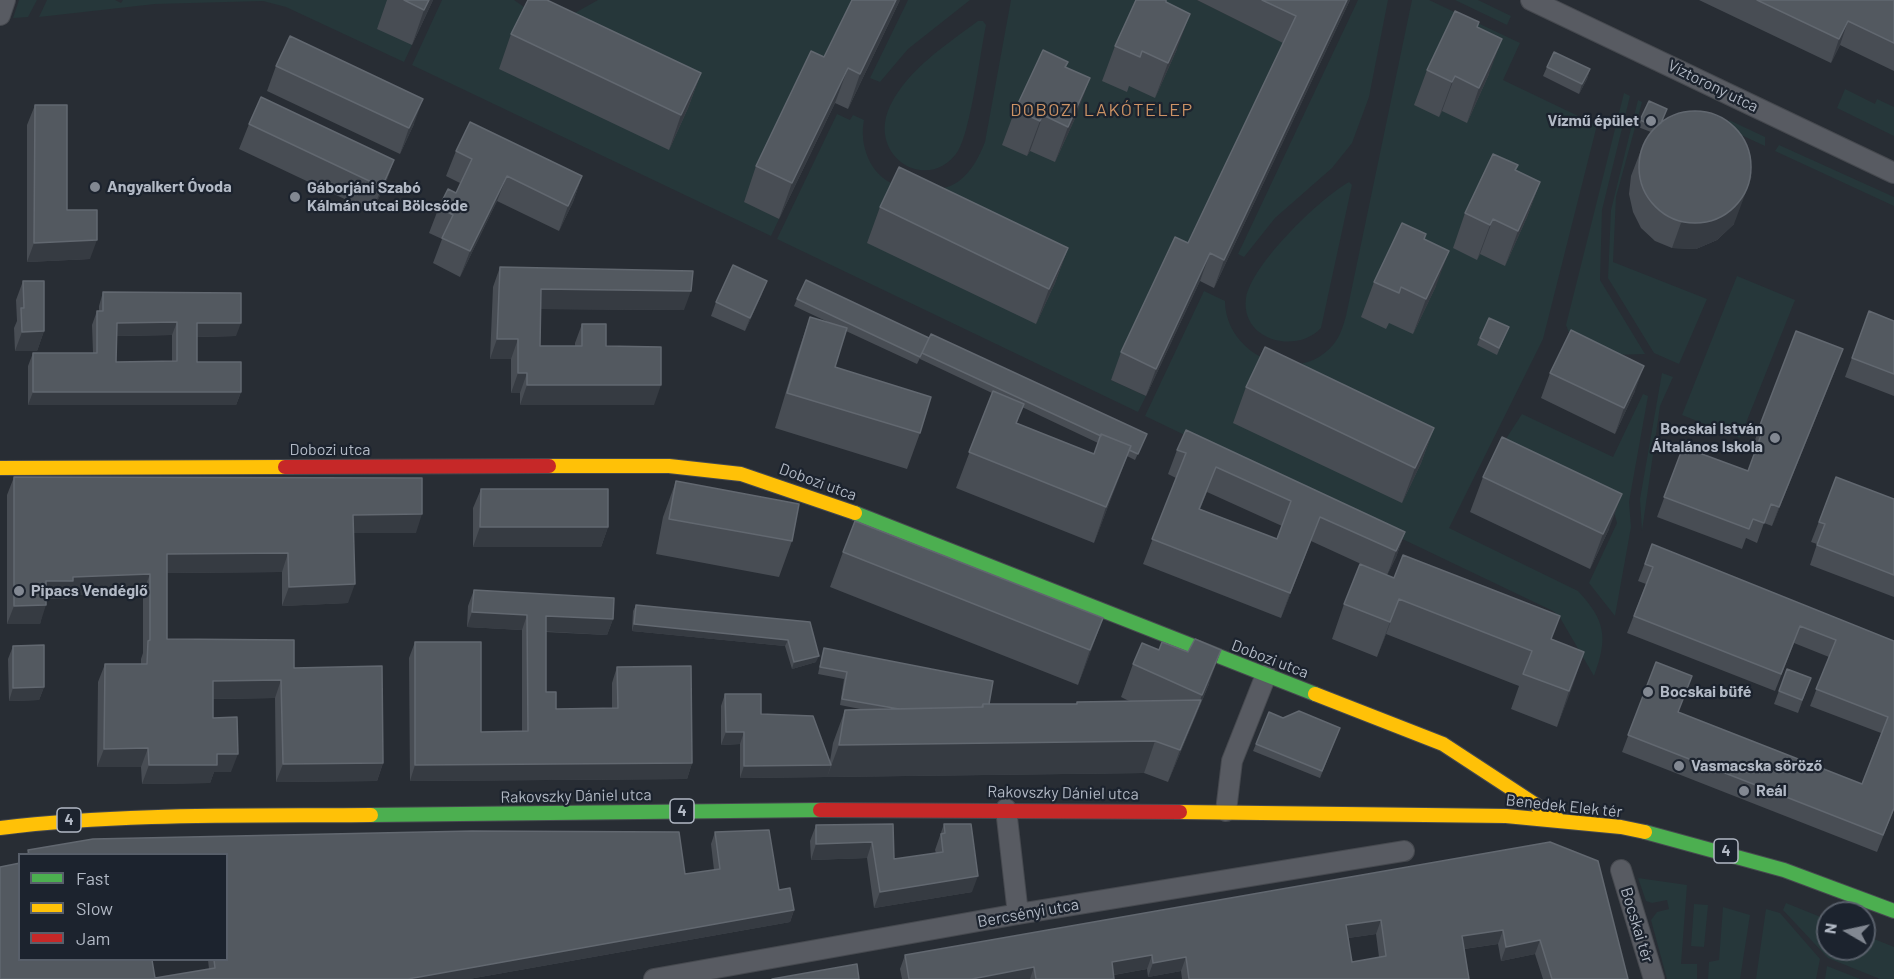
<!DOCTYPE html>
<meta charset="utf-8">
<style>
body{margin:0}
#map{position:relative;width:1894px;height:979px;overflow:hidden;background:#282d34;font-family:Barlow,sans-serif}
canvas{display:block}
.legend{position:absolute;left:18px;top:853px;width:210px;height:108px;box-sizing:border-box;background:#1c232e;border:2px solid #585f6a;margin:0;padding:8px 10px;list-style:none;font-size:18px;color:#b2b9c5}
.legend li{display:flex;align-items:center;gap:12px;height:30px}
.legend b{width:30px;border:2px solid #585f6a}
.north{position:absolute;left:1816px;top:901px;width:60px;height:60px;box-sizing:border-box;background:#1c232e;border:2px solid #585f6a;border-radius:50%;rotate:279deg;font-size:16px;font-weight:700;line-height:24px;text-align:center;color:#b2b9c5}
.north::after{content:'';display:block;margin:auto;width:21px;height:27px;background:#828892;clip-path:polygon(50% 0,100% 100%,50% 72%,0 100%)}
</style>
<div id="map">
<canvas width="1894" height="979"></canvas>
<ul class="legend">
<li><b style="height:8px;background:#4caf50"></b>Fast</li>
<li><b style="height:8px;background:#ffc107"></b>Slow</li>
<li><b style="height:8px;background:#c62828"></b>Jam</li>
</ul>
<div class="north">N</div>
</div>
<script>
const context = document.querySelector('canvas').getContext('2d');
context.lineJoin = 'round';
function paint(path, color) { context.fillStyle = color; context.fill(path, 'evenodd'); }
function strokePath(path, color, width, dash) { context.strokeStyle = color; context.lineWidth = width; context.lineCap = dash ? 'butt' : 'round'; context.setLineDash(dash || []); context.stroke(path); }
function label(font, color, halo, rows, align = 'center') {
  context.font = font + ' Barlow,sans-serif'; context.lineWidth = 4.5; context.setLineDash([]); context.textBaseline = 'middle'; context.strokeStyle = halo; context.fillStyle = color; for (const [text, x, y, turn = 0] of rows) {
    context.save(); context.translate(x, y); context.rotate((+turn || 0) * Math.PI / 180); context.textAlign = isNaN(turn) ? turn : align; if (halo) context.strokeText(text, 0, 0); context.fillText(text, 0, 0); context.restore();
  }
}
const green = new Path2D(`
 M19,0H37L28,17L13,18Z
 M47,0H115L121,3L123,0H390L412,45L404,62L286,7L263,1L155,4L39,17Z
 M442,0H514L527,9L573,14L598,0H856L812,92L744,201L779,219L771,236L412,65Z
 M908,0H970L908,49L880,82L870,78Z
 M1011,0H1197L1263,33L1306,0L1178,271L1111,380L1146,396L1138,412L777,239L837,114L850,120L853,115L864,120C859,145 870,176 896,185C903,188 912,187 920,188C934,190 947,190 959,181C972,171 979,157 985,142Z
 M1358,0H1388L1369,97L1352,143L1332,168L1275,218L1244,257L1238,254Z
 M1412,0H1429L1520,43L1503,80L1597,125L1543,339L1449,528L1578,591C1606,621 1608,638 1594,676L1559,616L1553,611L1145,416L1204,291L1225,301C1225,354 1296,388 1333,345C1340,337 1343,326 1346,316Z
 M1455,0H1478L1511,16L1507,25Z
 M978,21H983L986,25C980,54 971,129 958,151C929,195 866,157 890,106C908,69 946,45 978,21Z
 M1845,89L1875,104L1877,99L1894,107V136L1837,108Z
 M1624,93L1630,96L1602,210L1600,280L1645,354L1612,355L1570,335L1566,325Z
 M1638,100L1642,102L1616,197L1613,262L1707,299L1679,364L1654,353L1608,278L1611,210Z
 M1729,120L1765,137V146L1726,128Z
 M1779,145L1894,197V206L1775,151Z
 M1349,182L1352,185L1321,328C1296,355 1240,340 1246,298C1252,264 1319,199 1349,182Z
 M1737,276L1795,300L1740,438L1682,415Z
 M1662,373L1673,377L1660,406L1642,531L1640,499Z
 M1643,394L1648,396L1629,502L1631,527L1615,616L1589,583L1617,523L1614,512L1500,448L1522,414L1613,457Z
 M1638,878L1687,885L1681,964H1697V979H1667L1651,920L1657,912L1669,909L1667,900L1652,903L1646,901Z
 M1786,903L1828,920V949H1864V935L1894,947V979H1880L1828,958L1783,910Z
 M1694,904L1708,905L1704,947L1691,946Z
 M1723,907L1750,915L1740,979H1708L1709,962L1719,960Z
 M1766,909L1780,913L1820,959L1816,979H1756Z
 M1827,966L1860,979H1825Z`);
const street = new Path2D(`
 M1531,0L1894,173
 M0,15L5,0
 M1006,809L1018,914
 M1226,811L1232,761L1266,675
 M1621,870L1654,979
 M654,979L1018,914L1404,851`);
const fast = new Path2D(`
 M855,513L1315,694
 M371,815L820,810
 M1645,832L1784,870L1894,911`);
const slow = new Path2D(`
 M549,466H669L741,474L855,513
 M0,468L285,467
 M1315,694L1443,744L1559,820
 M1180,812L1506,816L1621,827L1645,832
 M0,828C123,813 247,816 371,815`);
const jam = new Path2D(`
 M285,467L549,466
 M820,810L1180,812`);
const wall = new Path2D(`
 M387,0H433L412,45L377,29Z
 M900,0L848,109L835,103L779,219L744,202L756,166L824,57Z
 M1197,0H1350L1214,288L1200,281L1146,396L1111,380L1121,352L1188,243L1283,43Z
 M1699,0H1894V71L1840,45L1831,63Z
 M1166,3L1177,49L1155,98L1129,86L1127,92L1102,81L1115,46Z
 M1478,27L1489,74L1467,123L1442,111L1439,117L1414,105L1427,70Z
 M511,34L701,73L688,108L669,150L499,69Z
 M1068,62L1066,67L1077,114L1055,162L1030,151L1027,156L1002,145L1015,110Z
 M276,66L414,124L400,154L267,91Z
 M1547,67L1590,69L1587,79L1579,94L1543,76Z
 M35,105L67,210L90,259L27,262V125Z
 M1640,120L1661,123L1734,224L1717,240L1696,249L1672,248L1655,241L1641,228L1633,212L1629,194L1631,176L1641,150L1651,132L1638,127Z
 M249,124L394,160L385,185L372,212L239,149Z
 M456,151L582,176L573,202L559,231L497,201L460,277L433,263L442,239L429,233L439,207L456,193L460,183L446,176Z
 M1516,170L1540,182L1527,217L1505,266L1480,254L1477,260L1453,248L1465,213Z
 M880,207L1068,248L1055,283L1036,324L867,243Z
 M1424,239L1436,286L1413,334L1389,323L1386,329L1361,317L1374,282Z
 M500,267L684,310L541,309L540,346H575V343L582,324L606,346L654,405H520V393H511V359H490L493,287Z
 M23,281L44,331L37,351H15L14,328L17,321L16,300Z
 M103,292L236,336L197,337V362L241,392L236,405H28V366L33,353H93L92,325L97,311H99V306ZM172,335V361L116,362L117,336Z
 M762,294L745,331L711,316L716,302Z
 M797,299L929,338L1147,434L1135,460L1127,456L1094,543L956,488L992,393L920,359V358L917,364L846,331L835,367L920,433L907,469L775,428L798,352L810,317L828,322L794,306ZM1022,407L1098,443L1094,454L1017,423Z
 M1869,311L1894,321V396L1845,377Z
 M1509,327L1497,355L1477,345L1480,338Z
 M1796,331L1836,368L1772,526L1764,523L1757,543L1746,538L1742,549L1657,517L1683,447L1748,471L1757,446L1753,445Z
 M1550,373L1635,391L1615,434L1541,398Z
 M1246,387L1434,428L1421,463L1402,503L1233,423Z
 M1177,450L1405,532L1396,557L1387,575L1584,652L1557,727L1511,709L1519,686L1386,634L1377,657L1332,639L1344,604L1372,569L1311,541L1281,618L1143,564L1176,478L1168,474ZM1207,492L1282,526L1277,539L1200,509Z
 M14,477L416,533H353L348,603L282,606V572L167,573V639L294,668L383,763L377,781L276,782L275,698L213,699V718L231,772H214L210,783L142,784L141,767H97L98,682L105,664H141V659L143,653V592L68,595L67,599H46L40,624H7V495Z
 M1483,477L1609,529L1590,569L1470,512Z
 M1836,477L1894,499V597L1810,565L1817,544L1811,542Z
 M676,481L792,541L779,577L656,554L663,517Z
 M481,489L608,527L601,547H473V508Z
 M1652,544L1894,641V809L1877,852L1622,752L1656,662L1678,712L1862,784L1881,733L1810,706L1829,657L1794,643L1775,691L1627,633L1646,584L1638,581Z
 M843,552L1103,618L1078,685L830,587Z
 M474,590L613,619L607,635L546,632V692L556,709L612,708V683L617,667L692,763L687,779L410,781L409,658L415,642L481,732L522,731V630L467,627L468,606Z
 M636,605L810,622L816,662L792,669L785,646L632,631L633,611Z
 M13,646L44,687L39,700L9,701L8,659Z
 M824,648L989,704H1076L1077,702L1129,701L1121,697L1133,664L1209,684L1168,782L1144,773L827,777V776V777L740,778V744L721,745V706L725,694L761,714L830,761L833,743L845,710H865L840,705L844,679L818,674L822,655Z
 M1787,669L1811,678L1798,713L1774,704Z
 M1283,718L1340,728L1320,778L1253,751L1256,744Z
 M893,824L894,859L936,853L935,850L944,824L972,892L874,908L867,858L811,860L810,841L816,825Z
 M769,830L779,890L790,888L794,910L790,922L469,979H0V867L20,863V960H152L155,978L209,969L208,960H226V855H27L28,850L93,839L472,831L679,832L685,874L714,870L711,844L715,832Z
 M1550,842L1628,979H1543L1535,954L1501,961L1498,944L1464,949L1469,979H1182L1181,971L1148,977L1147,969L1114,975V979H902L900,969L905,955ZM1376,934L1379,957L1352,962L1348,938Z`);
const shadedWall = new Path2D(`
 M429,0H433L412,45L424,10Z
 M896,0H900L848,109L860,74Z
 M1347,0H1350L1214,288L1224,260Z
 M1190,14L1177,49L1155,98L1168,63Z
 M1848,21L1840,45L1831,63L1839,39Z
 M1502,39L1489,74L1467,123L1479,88Z
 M848,68L835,103L779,219L792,183Z
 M1590,69L1587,79L1579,94L1582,84Z
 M701,73L688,108L669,150L681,115Z
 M1455,76L1442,111L1439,117L1452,82Z
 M1090,78L1077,114L1055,162L1068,127Z
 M423,99L414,124L400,154L409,128Z
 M1043,115L1030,151L1027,156L1040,121Z
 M394,160L385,185L372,212L382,187Z
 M507,176L497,201L460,277L470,251Z
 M582,176L573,202L559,231L568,206Z
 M1752,176L1734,224L1717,240L1696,249L1672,248L1681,223Z
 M1540,182L1527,217L1505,266L1518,231Z
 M1493,219L1480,254L1477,260L1490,225Z
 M97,240L90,259L27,262L34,243Z
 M1068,248L1055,283L1036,324L1049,289Z
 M1449,251L1436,286L1413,334L1426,299Z
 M1210,253L1200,281L1146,396L1156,369Z
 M767,281L762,294L745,331L750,318Z
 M541,289L691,291L684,310L534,309Z
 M177,322L172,335L112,336L117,323Z
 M197,323H241L236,336L192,337Z
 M44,331L37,351H15L22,332Z
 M497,339H518L511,359H490Z
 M1843,349L1836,368L1772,526L1779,507Z
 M1644,366L1635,391L1615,434L1624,408Z
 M518,373H527L520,393H511Z
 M527,385H661L654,405H520Z
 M33,392H241L236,405H28Z
 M1434,428L1421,463L1402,503L1415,468Z
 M1131,446L1118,481L1094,543L1106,507Z
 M1622,494L1609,529L1590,569L1603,534Z
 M422,514L416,533H346L353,515Z
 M1320,517L1311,541L1281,618L1290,593Z
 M480,527H608L601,547H473Z
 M1405,532L1396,557L1387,576L1396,551Z
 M288,553L282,572L161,573L167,554Z
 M150,574L143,592L68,595L67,599H39L46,581L73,577Z
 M355,584L348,603L282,606L289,587Z
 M1399,599L1386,634L1377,657L1390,622Z
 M46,605L40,624H7L14,606Z
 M472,612L527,615L522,630L467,627Z
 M546,616L613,619L607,635L540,631Z
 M1103,618L1090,654L1078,685L1090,650Z
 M634,624L788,640L785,646L632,631Z
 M1221,650L1209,684L1190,729L1202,695Z
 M1584,652L1572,688L1557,727L1569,691Z
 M819,656L816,662L792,669L794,662Z
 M281,680L275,698L206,699L213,681Z
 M44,687L39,700L9,701L13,688Z
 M1201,700L1189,732L1168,782L1180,750Z
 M726,732H744L740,744L721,745Z
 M1155,741L1144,773L827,777L839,745Z
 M148,748L141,767H97L104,749Z
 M217,754H238L231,772H214L210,783L142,784L149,765Z
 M383,763L377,781L276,782L283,764Z
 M692,763L687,779L410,781L415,765Z
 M831,765L827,777L740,778L744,766Z
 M872,842L867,858L811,860L816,844Z
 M978,876L972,892L874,908L880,892Z
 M794,910L790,922L469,979H408Z
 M1381,920L1376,934L1341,939L1346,925Z
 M1503,930L1498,944L1456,950L1462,936Z
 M1540,940L1535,954L1501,961L1506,947Z
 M1152,955L1147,969L1107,976L1112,962Z
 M1186,957L1181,971L1148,977L1153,963Z
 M1034,967L1030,979H972V978Z`);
const building = new Path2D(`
 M404,0H429L424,10Z
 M528,0H547L701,73L681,115L511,34Z
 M852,0H896L860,74L848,68L792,183L756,166L811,51L824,57Z
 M1136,0H1166V2L1190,14L1168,63L1142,51L1140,57L1115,46Z
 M1262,0H1347L1224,260L1210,253L1156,369L1121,352L1175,237L1188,243L1296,16Z
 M1757,0H1894V43L1848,21L1839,39Z
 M1455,11L1479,22L1477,27L1502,39L1479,88L1455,76L1452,82L1427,70Z
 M290,36L423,99L409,128L276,66Z
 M1043,50L1068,62L1065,67L1090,78L1068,127L1043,115L1040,121L1015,110Z
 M1554,52L1590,69L1582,84L1547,67Z
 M261,97L394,160L382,187L249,124Z
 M1649,101L1667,109L1661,123L1656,127L1640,120Z
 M35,105H67V210H97V240L34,243Z
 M1639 167a56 56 0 1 1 112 0a56 56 0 1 1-112 0Z
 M470,122L582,176L568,206L507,176L470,251L442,238L453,215L439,207L448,189L456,193L472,159L456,151Z
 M1493,154L1518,165L1515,170L1540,182L1518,231L1493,219L1490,225L1465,213Z
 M899,167L1068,248L1049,289L880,207Z
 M1402,223L1426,234L1424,239L1449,251L1426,299L1401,287L1399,293L1374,282Z
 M733,265L767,281L750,318L716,302Z
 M500,267L693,271L691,291L541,289L540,346H582V324H606V346L661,347V385H527V373H518V339H497Z
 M806,280L929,338L920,357L797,299Z
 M23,281H44V331L22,332L21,308H24Z
 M103,292L241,293V323H197V362H241V392H33V353H97V311H103ZM177,322V361L116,362L117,323Z
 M1869,311L1894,321V374L1852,358Z
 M810,317L847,328L835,367L931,397L920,433L787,393Z
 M1489,318L1509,327L1499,348L1480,338Z
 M1571,330L1644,366L1624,408L1550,373Z
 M1796,331L1843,349L1779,507L1771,504L1764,523L1753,519L1749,529L1664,497L1683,447L1748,471L1764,427L1760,425Z
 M931,334L1147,434L1138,454L1129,450L1131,446L1101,434V436L922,353Z
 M1265,347L1434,428L1415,468L1246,387Z
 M993,391L1024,404L1016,423L1094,454L1101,434L1131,446L1106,507L969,452Z
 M1186,430L1405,532L1396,551L1320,517L1290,593L1152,539L1186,453L1177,450ZM1216,467L1291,501L1277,539L1199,509Z
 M1502,437L1622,494L1603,534L1483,477Z
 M14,477L422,478V514L353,515L355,584L289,587L288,553L167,554V639L294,640V668L382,666L383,763L283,764L281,680L213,681V718L237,717L238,754H217V765H149L148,748L104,749L105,664H147L148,641L150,640V574L73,577V581H46V605L14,606Z
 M1836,477L1894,499V575L1817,545L1825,524L1819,522Z
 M676,481L799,504L792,541L669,519Z
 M481,489H608V527H480Z
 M855,521L1103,618L1090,650L843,552Z
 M1652,544L1894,641V808L1883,835L1628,735L1656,662L1692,676L1678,712L1862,784L1888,717L1816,689L1836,640L1800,626L1781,674L1634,616L1653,567L1645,564Z
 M1403,555L1560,616L1551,639L1584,652L1569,691L1523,674L1532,651L1399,599L1390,622L1344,604L1360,564L1394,578Z
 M474,590L614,598L613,619L546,616V692H556V709L618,708L617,667L691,666L692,763L415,765V642H481V732L528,731L527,615L472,612Z
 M636,605L810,622L819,656L794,662L788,640L634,624Z
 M1195,639L1221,650L1202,695L1133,664L1142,643L1159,650L1162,642L1188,652Z
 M44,645V687L13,688V646Z
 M824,648L993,681L989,704H983L982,707L899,709L842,699L847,672L820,667Z
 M1787,669L1811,678L1802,700L1779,691Z
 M725,694H761V714L813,716L831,765L744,766V732H726Z
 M1201,700L1180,750L1155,741L839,745L845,710L983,707V704H1077V702Z
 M1299,711L1340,728L1322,771L1256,744L1269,712L1283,718Z
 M893,824L894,859L943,852L941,834L945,833L944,824H971L978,876L880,892L872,842L816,844V825Z
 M769,830L779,890L790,888L794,910L408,979H0V867L20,863V960H152L155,978L215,968L214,960H226V855H29L28,850L93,839L472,831L679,832L685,874L720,869L715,832Z
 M1550,842L1598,861L1628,979H1552L1540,940L1506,947L1503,930L1462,936L1469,979H1189L1186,957L1153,963L1152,955L1112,962L1114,979H1036L1034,967L972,979H909L905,955ZM1381,920L1386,956L1352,962L1346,925Z
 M857,964L859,979H772Z`);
const markers = [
 [1651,121,6,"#828892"],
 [95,187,6,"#828892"],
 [295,197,6,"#828892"],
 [1775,438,6,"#828892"],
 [19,591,6,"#828892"],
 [1648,692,6,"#828892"],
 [1679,766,6,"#828892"],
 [1744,791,6,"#828892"]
];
const shields = [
 [682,811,24],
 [69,820,24],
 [1726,851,24]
];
const shieldNames = [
 ["4",682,811],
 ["4",69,820],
 ["4",1726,851]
];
const streetNames = [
 ["Víztorony utca",1713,86,26],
 ["Dobozi utca",330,450],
 ["Dobozi utca",818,482,20],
 ["Dobozi utca",1270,659,21],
 ["Rakovszky Dániel utca",1063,793,1],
 ["Rakovszky Dániel utca",576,796,-1],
 ["Benedek Elek tér",1564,806,6],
 ["Bercsényi utca",1028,913,-10],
 ["Bocskai tér",1637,925,73]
];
const poiNames = [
 ["Vízmű épület",1639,121,"right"],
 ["Angyalkert Óvoda",107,187],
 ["Gáborjáni Szabó",307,188],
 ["Kálmán utcai Bölcsőde",307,206],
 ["Bocskai István",1763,429,"right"],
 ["Általános Iskola",1763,447,"right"],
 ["Pipacs Vendéglő",31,591],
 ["Bocskai büfé",1660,692],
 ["Vasmacska söröző",1691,766],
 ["Reál",1756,791]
];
const neighbourhoodNames = [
 ["DOBOZI LAKÓTELEP",1102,110]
];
paint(green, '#26373a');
strokePath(street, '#46494f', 22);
strokePath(fast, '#46494f', 16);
strokePath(slow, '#46494f', 16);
strokePath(jam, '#46494f', 16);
strokePath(street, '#585b62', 20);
strokePath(fast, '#4caf50', 14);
strokePath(slow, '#ffc107', 14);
strokePath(jam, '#c62828', 14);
paint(wall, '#484d54');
paint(shadedWall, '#363b42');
paint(building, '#535960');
strokePath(building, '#626870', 1.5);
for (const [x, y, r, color] of markers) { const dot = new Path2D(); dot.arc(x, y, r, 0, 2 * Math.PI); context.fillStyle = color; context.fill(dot); strokePath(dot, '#1c232e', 2); }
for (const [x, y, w] of shields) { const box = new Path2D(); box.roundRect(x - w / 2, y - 12, w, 24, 4.5); context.fillStyle = '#1c232e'; context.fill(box); strokePath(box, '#b2b9c5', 1.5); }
label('bold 15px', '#b2b9c5', null, shieldNames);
label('16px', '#b2b9c5', '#1c232e', streetNames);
label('bold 16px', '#b2b9c5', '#1c232e', poiNames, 'left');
context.letterSpacing = '1.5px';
label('18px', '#cd9365', '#1c232e', neighbourhoodNames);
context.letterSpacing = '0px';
</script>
